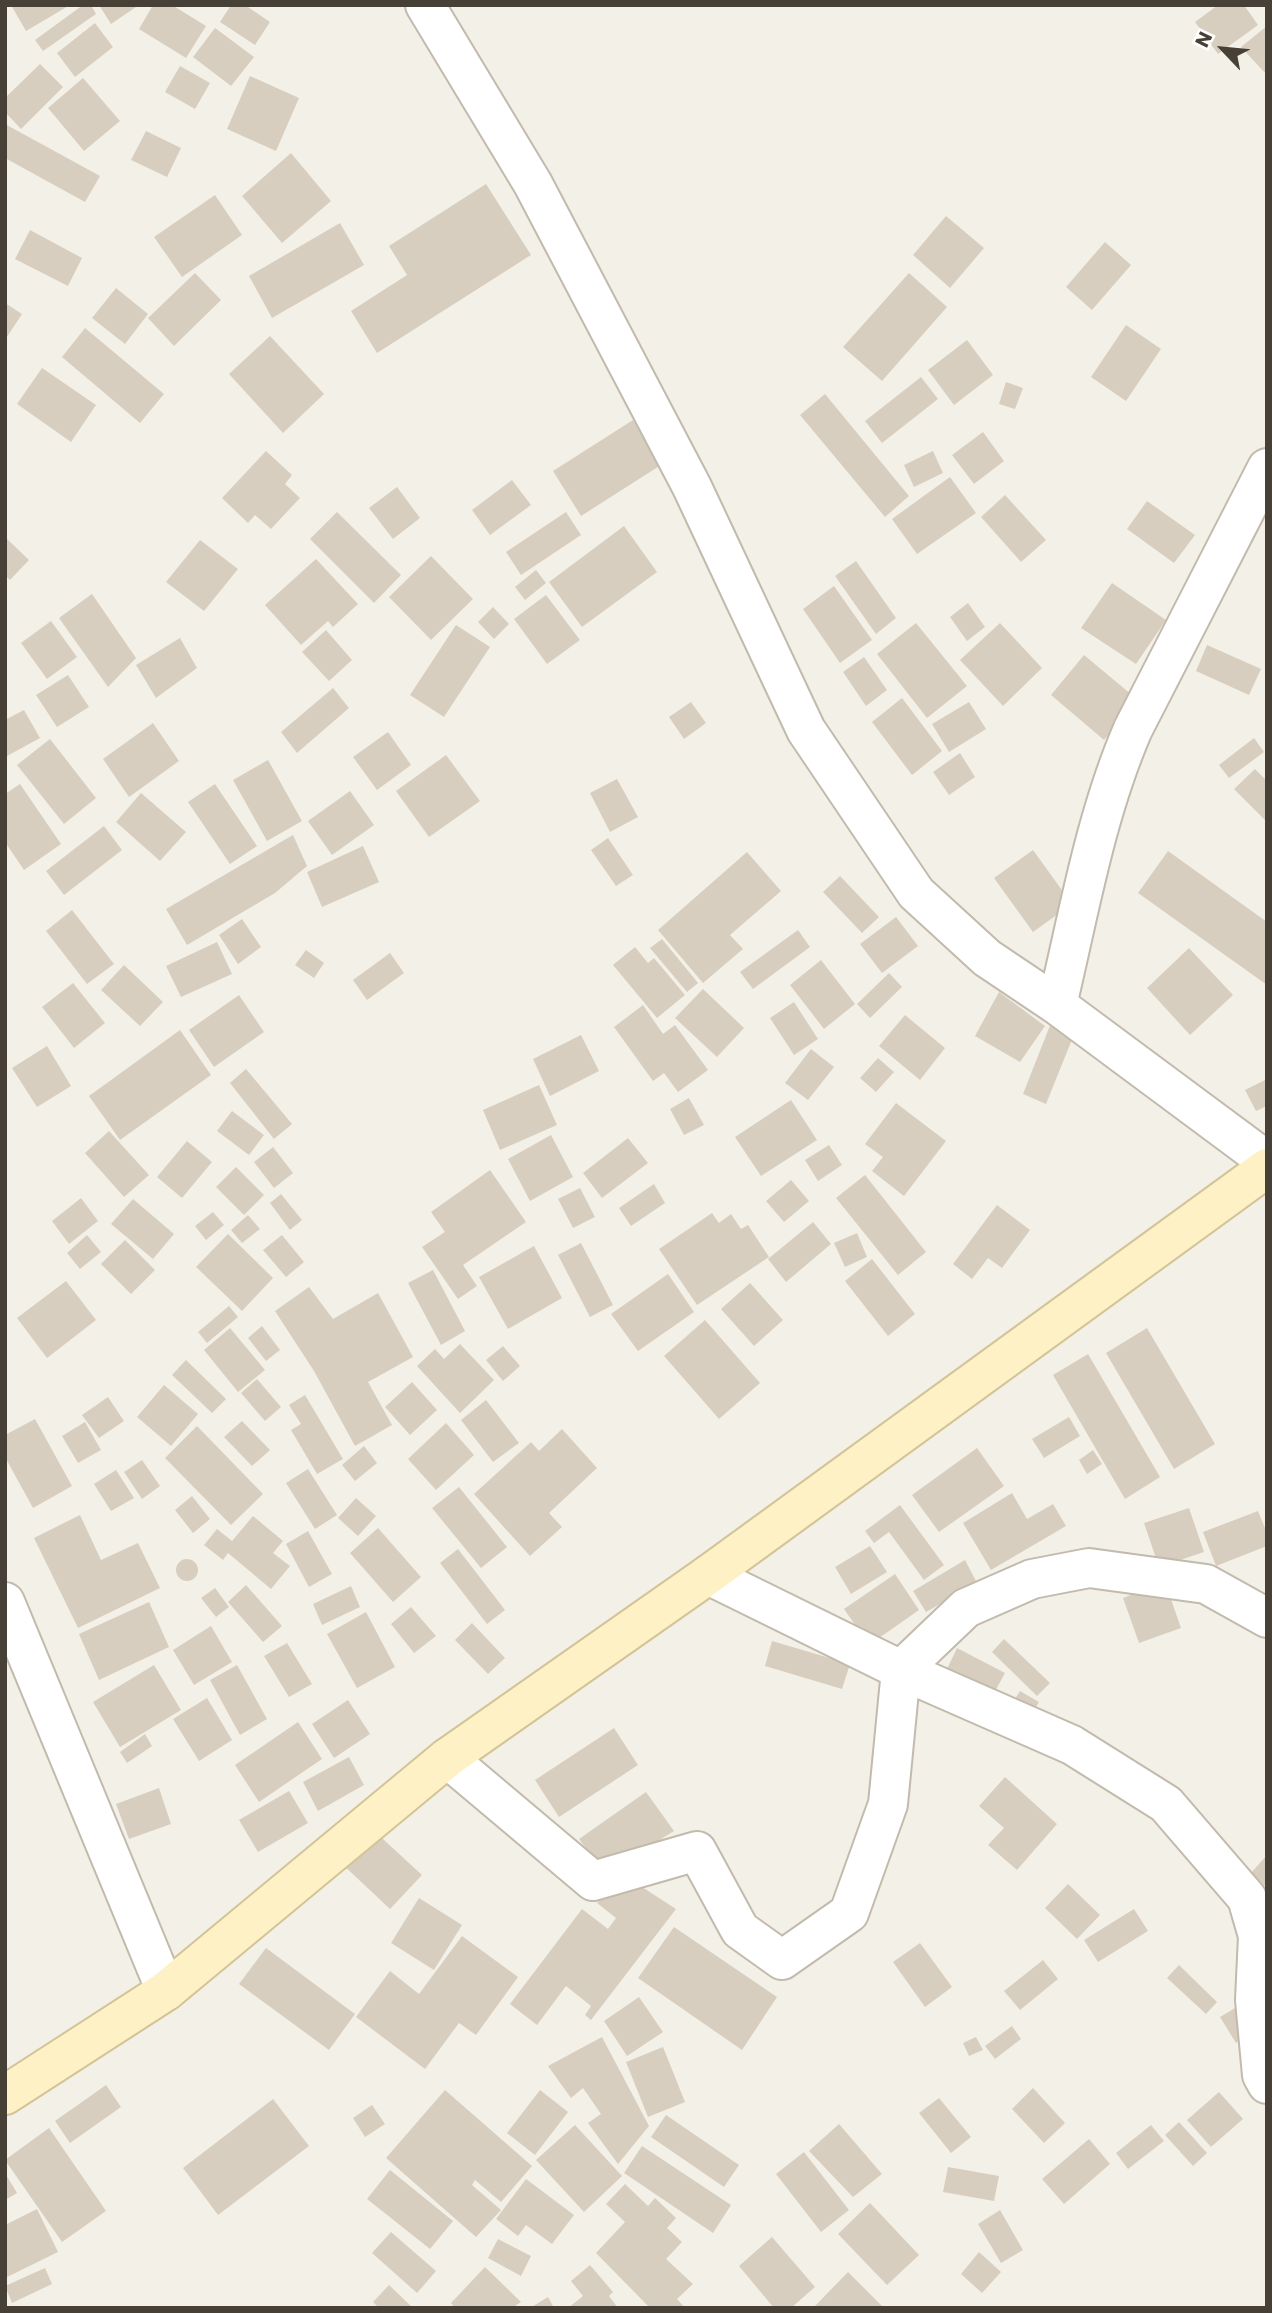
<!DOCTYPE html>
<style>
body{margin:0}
#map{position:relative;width:1272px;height:2313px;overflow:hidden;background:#f3f0e7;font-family:Poppins,sans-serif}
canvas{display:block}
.frame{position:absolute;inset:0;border:7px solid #464036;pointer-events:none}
.north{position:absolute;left:1188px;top:14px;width:70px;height:70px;-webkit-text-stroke:5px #fff;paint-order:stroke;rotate:296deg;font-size:19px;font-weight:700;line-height:28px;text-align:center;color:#464036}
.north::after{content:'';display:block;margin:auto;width:24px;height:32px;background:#464036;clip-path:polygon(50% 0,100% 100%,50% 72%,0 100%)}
</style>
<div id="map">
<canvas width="1272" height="2313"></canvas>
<div class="frame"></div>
<div class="north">N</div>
</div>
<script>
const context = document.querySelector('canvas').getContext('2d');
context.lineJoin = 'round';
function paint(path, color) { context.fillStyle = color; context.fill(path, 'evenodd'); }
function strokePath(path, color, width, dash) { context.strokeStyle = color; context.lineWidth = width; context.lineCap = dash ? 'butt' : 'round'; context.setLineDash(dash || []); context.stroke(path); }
const building = new Path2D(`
 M11,5H70L26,31Z
 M83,5H91L96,14L43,51L35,40Z
 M99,5H139L111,24Z
 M153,5H172L206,26L186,58L139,29Z
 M231,5H245L270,22L255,45L220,22Z
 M1218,5H1244L1258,25L1218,54L1195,22Z
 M95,23L113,47L75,77L57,53Z
 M1267,26V75L1241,47Z
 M215,28L254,57L231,86L193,57Z
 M40,64L63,87L21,129L5,112V98Z
 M180,66L210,83L195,109L165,92Z
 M250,76L299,98L276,151L227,129Z
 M83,78L120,121L84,151L48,108Z
 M5,124L100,176L85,202L5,158Z
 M146,131L181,148L167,177L131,160Z
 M291,153L331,201L282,243L242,196Z
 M486,184L531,255L377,353L351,311L407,275L389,246Z
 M215,195L242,235L182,277L154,237Z
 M946,216L984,248L950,288L913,255Z
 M340,223L364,265L272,318L249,276Z
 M30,230L82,258L68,286L15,259Z
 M1105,242L1131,265L1092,310L1066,287Z
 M195,273L221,300L174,346L148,318Z
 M909,273L947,307L882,381L843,347Z
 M116,288L148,314L125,344L92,318Z
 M5,303L22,314L5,340Z
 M1126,325L1161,349L1126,401L1091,377Z
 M85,328L164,394L140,423L62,357Z
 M270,336L324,394L283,433L229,374Z
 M967,340L993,375L954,405L928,370Z
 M42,368L96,405L71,442L17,404Z
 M921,377L938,399L882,443L865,421Z
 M1006,382L1023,388L1015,409L999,404Z
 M825,394L909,496L885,517L800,415Z
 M633,420L661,465L581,516L553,471Z
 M983,432L1004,461L974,484L952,455Z
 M266,451L292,475L285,484L300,498L271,529L255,515L248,523L222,498Z
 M933,451L943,473L914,487L904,465Z
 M950,477L976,513L917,554L892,519Z
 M512,480L531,505L490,535L472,510Z
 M397,487L420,518L393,539L369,508Z
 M1005,495L1046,540L1021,562L981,517Z
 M1147,501L1195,535L1174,563L1127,529Z
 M337,512L401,575L374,603L310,539Z
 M566,512L581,535L521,575L506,552Z
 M624,526L657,572L582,627L549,582Z
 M5,537L29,560L10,580L5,575Z
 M200,540L238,569L204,611L166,582Z
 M431,556L473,599L431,640L389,597Z
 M316,559L358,604L333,627L328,621L301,645L265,605Z
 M856,561L896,618L876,634L835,576Z
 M536,570L546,583L525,600L515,587Z
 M1112,583L1166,620L1136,664L1081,628Z
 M834,586L872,640L840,663L803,609Z
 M92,594L136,658L108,687L59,618Z
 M546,595L580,640L547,664L514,619Z
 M968,603L985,627L967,641L950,617Z
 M493,607L509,624L494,639L478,622Z
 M51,621L77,657L47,679L21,643Z
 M916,623L967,686L927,718L877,654Z
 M1000,623L1042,668L1003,706L960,660Z
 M456,625L490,647L444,717L410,695Z
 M326,630L352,660L329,681L302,652Z
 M180,638L197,668L156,698L136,665Z
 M1207,645L1261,669L1249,695L1196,671Z
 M1084,655L1138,700L1104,740L1051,695Z
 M864,657L887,690L866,706L843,672Z
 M68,675L89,707L57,727L36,695Z
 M333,688L349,708L297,753L281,732Z
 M902,698L942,751L912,775L872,722Z
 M691,702L706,723L684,739L669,717Z
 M969,702L986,729L949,752L932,724Z
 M24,710L40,738L7,756L5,720Z
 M153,723L179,761L129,797L103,759Z
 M388,732L411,765L377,790L353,757Z
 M1254,738L1264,752L1229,778L1219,765Z
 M50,739L96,798L64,824L17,765Z
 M960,753L975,777L949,795L933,772Z
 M446,755L480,801L429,837L396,791Z
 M268,760L302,821L267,841L233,780Z
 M1255,769L1267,781V822L1234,789Z
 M617,779L638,817L610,832L590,793Z
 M20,784L61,844L24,870L5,842V794Z
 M215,784L257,846L230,864L188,802Z
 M350,791L374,825L332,855L308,821Z
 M141,793L186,832L160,861L116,822Z
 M104,826L122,850L64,895L46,871Z
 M293,835L307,866L275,893L187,945L166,909Z
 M608,838L633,875L616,886L591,850Z
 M363,846L379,882L322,907L307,872Z
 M1033,850L1072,904L1033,932L994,878Z
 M1168,851L1267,922V985L1138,893Z
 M747,852L781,891L730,935L743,949L703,983L658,930Z
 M840,876L879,917L862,933L823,892Z
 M72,910L114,964L87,984L46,931Z
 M896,917L918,946L882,973L860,944Z
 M242,919L261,947L238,964L219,935Z
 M798,930L810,947L753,989L740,972Z
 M662,939L698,983L687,992L650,948Z
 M217,942L232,974L181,997L166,966Z
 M635,947L648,963L654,958L685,995L657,1018L613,965Z
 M1189,948L1233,995L1190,1035L1147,988Z
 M306,950L324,963L314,978L295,965Z
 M390,953L404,973L367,1000L353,980Z
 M821,960L855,1004L824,1029L790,985Z
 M124,965L163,1002L140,1026L101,990Z
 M889,973L902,987L870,1018L857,1004Z
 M73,983L105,1023L74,1048L42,1007Z
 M703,989L744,1028L717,1057L675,1018Z
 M999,992L1045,1026L1020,1062L975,1036Z
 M239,995L264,1032L214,1067L189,1030Z
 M794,1002L818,1039L794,1055L770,1018Z
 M643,1005L663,1034L675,1025L708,1070L678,1092L664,1073L653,1081L614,1027Z
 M905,1015L945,1048L920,1080L879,1046Z
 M1051,1023L1075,1032L1046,1104L1023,1094Z
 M180,1030L211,1075L120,1140L89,1096Z
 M581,1035L599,1071L550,1096L533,1059Z
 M47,1046L71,1086L37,1107L12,1068Z
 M811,1049L834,1067L808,1100L785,1083Z
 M878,1058L894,1072L876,1092L860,1078Z
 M246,1069L292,1124L274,1139L230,1083Z
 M1267,1079V1106L1256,1111L1245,1090Z
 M539,1085L557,1125L500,1150L483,1110Z
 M689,1098L704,1125L684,1135L670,1109Z
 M791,1100L817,1140L761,1176L735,1137Z
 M896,1103L946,1141L904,1196L872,1171L883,1157L865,1144Z
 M232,1111L264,1135L249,1155L217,1131Z
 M109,1131L149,1175L124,1197L85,1153Z
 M551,1135L573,1177L530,1201L508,1159Z
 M628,1138L648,1163L602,1198L583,1173Z
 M187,1141L212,1162L182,1198L157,1177Z
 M829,1145L842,1165L818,1181L805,1160Z
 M273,1147L293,1173L274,1188L254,1162Z
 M236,1167L264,1195L244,1215L216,1187Z
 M490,1170L526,1222L463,1265L477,1286L458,1299L422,1247L445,1232L431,1212Z
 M865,1175L926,1252L898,1275L836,1198Z
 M791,1180L809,1201L784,1222L766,1201Z
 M654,1184L665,1203L631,1226L619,1208Z
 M580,1188L595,1217L573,1228L558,1199Z
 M281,1194L302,1220L290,1230L270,1203Z
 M81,1198L98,1221L69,1244L52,1221Z
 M133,1199L174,1234L153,1259L111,1224Z
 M997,1205L1030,1230L1002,1268L988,1258L972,1279L953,1264Z
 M213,1212L224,1225L206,1240L195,1226Z
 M712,1213L719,1223L731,1214L741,1229L748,1225L769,1257L697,1305L659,1249Z
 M248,1215L260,1229L242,1243L231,1230Z
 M813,1222L831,1244L786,1282L768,1259Z
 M857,1233L867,1257L845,1267L834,1243Z
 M228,1234L273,1278L242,1311L196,1267Z
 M87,1235L101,1252L80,1269L67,1253Z
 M282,1235L304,1262L286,1277L263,1250Z
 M125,1240L155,1270L131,1294L101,1264Z
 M581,1243L613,1305L590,1317L558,1255Z
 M534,1246L562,1298L508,1329L479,1277Z
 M872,1259L915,1314L888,1336L845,1281Z
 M433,1270L465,1331L441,1345L408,1283Z
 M668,1274L694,1312L638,1351L611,1314Z
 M66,1281L96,1320L47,1358L17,1318Z
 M750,1283L783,1320L754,1346L721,1309Z
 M309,1287L333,1319L378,1293L413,1357L368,1382L392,1425L355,1446L314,1371L275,1311Z
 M229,1306L238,1317L207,1343L198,1332Z
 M705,1320L760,1383L719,1419L664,1356Z
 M262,1326L280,1350L266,1361L248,1338Z
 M230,1328L265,1370L238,1392L204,1350Z
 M1147,1328L1215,1444L1174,1469L1106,1353Z
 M460,1344L494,1380L460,1413L417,1366L435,1349L444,1359Z
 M503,1346L520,1366L503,1381L486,1360Z
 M1088,1354L1160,1477L1125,1499L1053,1375Z
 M186,1360L226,1399L212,1413L172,1375Z
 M257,1379L281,1407L265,1421L241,1393Z
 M412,1382L437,1410L410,1435L385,1407Z
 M164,1385L198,1414L171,1446L137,1417Z
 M305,1395L343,1459L317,1474L291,1430L301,1424L289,1405Z
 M108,1397L124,1421L99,1438L82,1415Z
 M486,1400L519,1443L493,1462L461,1420Z
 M1069,1417L1080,1436L1044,1458L1032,1439Z
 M35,1419L72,1486L33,1508L5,1457V1435Z
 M242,1421L270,1450L252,1466L224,1437Z
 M85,1422L101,1450L78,1463L62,1436Z
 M446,1423L474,1455L436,1490L408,1459Z
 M197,1426L263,1494L231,1525L165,1458Z
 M562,1429L597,1468L549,1513L562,1527L530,1556L474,1494L531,1442L539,1451Z
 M364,1446L377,1463L355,1481L342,1465Z
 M977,1448L1004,1486L939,1532L912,1495Z
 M1093,1450L1102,1464L1087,1474L1079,1460Z
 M142,1460L160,1486L142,1499L124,1472Z
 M308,1469L337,1515L315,1529L286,1483Z
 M116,1470L134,1498L111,1511L94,1484Z
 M459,1487L507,1547L481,1568L432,1508Z
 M1012,1493L1027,1519L1053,1504L1066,1526L991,1570L963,1523Z
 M192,1496L210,1519L193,1533L175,1510Z
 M356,1498L376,1516L358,1536L338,1518Z
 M900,1505L944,1565L924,1580L889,1532L874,1543L865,1531Z
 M1189,1508L1204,1552L1159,1567L1144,1523Z
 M1258,1511L1267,1533V1546L1216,1566L1203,1532Z
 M80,1515L101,1560L138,1543L160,1588L78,1628L34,1538Z
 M253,1516L283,1541L273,1553L290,1566L271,1589L228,1553L223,1560L204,1545L217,1529L232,1541Z
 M378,1528L421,1577L393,1602L350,1553Z
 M308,1531L332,1574L309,1587L286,1544Z
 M870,1546L887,1572L851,1594L835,1567Z
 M458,1549L505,1610L487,1624L440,1563Z
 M176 1570a11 11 0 1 1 22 0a11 11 0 1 1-22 0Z
 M965,1560L977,1583L926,1612L913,1591Z
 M895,1574L919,1610L869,1645L844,1609Z
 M1165,1582L1181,1628L1139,1643L1123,1598Z
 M246,1585L282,1626L263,1642L228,1602Z
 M351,1586L360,1607L322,1625L313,1604Z
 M215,1588L229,1607L216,1617L201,1598Z
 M149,1602L169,1647L99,1680L79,1634Z
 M411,1607L436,1636L414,1653L391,1624Z
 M366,1612L395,1667L357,1688L327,1634Z
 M472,1623L505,1658L488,1674L455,1640Z
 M211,1626L232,1662L194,1685L173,1650Z
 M1004,1639L1050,1683L1037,1696L992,1652Z
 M772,1641L850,1664L842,1689L765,1666Z
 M287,1643L312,1684L289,1697L264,1656Z
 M957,1648L1005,1673L994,1693L947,1669Z
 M154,1665L181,1710L120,1747L93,1702Z
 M237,1665L267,1719L240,1735L210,1680Z
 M1020,1691L1039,1702L1030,1718L1010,1707Z
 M207,1698L232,1740L199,1761L173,1719Z
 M348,1700L370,1734L334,1758L312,1724Z
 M298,1722L322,1759L259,1802L235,1765Z
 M614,1728L638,1765L559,1817L535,1780Z
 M145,1734L152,1746L127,1763L120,1752Z
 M349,1757L364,1785L318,1811L303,1782Z
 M1005,1777L1057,1824L1017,1870L988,1845L1004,1828L979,1806Z
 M159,1788L171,1824L129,1839L116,1804Z
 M289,1791L308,1823L258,1852L239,1820Z
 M646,1792L674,1831L605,1874L579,1839Z
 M371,1828L422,1875L390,1909L340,1862Z
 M1267,1855V1888L1251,1873Z
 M625,1876L676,1909L591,2020L585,2015L591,2006L566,1986L537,2025L510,2004L582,1909L608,1929L616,1918L597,1903Z
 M1068,1884L1100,1915L1077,1939L1045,1908Z
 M419,1898L462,1925L434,1970L391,1943Z
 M1134,1909L1148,1931L1098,1962L1084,1940Z
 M674,1927L777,1997L742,2050L638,1978Z
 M462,1936L518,1977L476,2035L459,2023L425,2069L356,2017L390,1971L419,1994Z
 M920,1943L952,1987L925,2007L893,1962Z
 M266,1948L355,2014L329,2050L239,1984Z
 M1043,1960L1058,1979L1020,2010L1004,1991Z
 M1179,1965L1217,2002L1206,2014L1167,1978Z
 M639,1997L663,2032L627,2056L604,2021Z
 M1235,2008L1251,2033L1236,2043L1220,2017Z
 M1012,2026L1021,2039L995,2059L985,2046Z
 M602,2037L649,2126L618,2164L588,2123L601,2114L583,2088L571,2098L548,2066Z
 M976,2037L983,2050L969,2056L963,2043Z
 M663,2047L685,2102L648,2117L626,2062Z
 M106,2085L121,2107L70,2143L55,2121Z
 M1033,2088L1065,2123L1044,2143L1012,2109Z
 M445,2090L532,2166L501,2202L475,2180L472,2185L501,2210L476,2237L386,2158Z
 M540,2090L568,2112L535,2155L507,2133Z
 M1219,2092L1243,2119L1211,2147L1187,2120Z
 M939,2098L971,2137L951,2153L919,2113Z
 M273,2099L309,2146L218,2215L183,2168Z
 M372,2105L385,2124L365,2137L353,2118Z
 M666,2115L739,2165L724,2187L651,2137Z
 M1179,2122L1207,2153L1193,2166L1165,2135Z
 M839,2124L882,2174L853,2197L809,2151Z
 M575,2125L622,2176L584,2212L536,2160Z
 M1151,2125L1164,2141L1128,2169L1116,2153Z
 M49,2128L106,2211L62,2242L5,2160Z
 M1089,2139L1110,2164L1064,2204L1042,2179Z
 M642,2146L731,2205L713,2233L624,2173Z
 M804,2152L849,2210L821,2232L776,2174Z
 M948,2167L999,2176L994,2201L943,2192Z
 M390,2170L453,2221L430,2249L367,2199Z
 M5,2173L17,2193L5,2200Z
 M526,2179L574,2215L552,2244L526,2225L518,2236L496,2219Z
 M625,2184L648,2206L655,2198L676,2218L667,2228L682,2242L666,2259L693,2284L677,2299L685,2308H650L596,2253L625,2222L606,2204Z
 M870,2203L919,2255L887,2285L838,2234Z
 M37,2209L58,2252L5,2278V2225Z
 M1000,2210L1023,2250L1001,2263L978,2224Z
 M391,2232L436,2271L417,2293L372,2253Z
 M772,2237L815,2287L791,2308H774L739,2266Z
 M498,2239L531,2256L521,2276L488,2258Z
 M979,2252L1001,2272L982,2293L961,2274Z
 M590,2265L613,2292L609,2296L618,2308H568L583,2296L571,2281Z
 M485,2267L521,2302L512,2308H455L451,2303Z
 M45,2268L52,2284L12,2303L5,2286Z
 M848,2272L884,2308H813Z
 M389,2285L413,2308H379L373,2302Z
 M548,2297L554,2308H530Z`);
const street = new Path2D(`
 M425,5L533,184L692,487L806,730L916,893L987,958L1057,1005L1267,1161
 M1057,1005C1079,913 1095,817 1133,729L1267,468
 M708,1575L901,1670L1072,1745L1166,1804L1247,1898L1258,1936L1255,2000L1262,2075L1267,2084
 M5,1602L166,1991
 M447,1758L593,1881L697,1851L740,1930L782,1960L849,1913L888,1804L901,1670L966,1608L1032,1579L1089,1568L1206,1584L1267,1618`);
const secondary = new Path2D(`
 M5,2095L166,1991L447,1758L708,1575L1267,1168`);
paint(building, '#d8cebf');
strokePath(street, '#c2baac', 42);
strokePath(secondary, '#d3c497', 42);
strokePath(street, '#fff', 38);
strokePath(secondary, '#fef1c6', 38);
</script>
